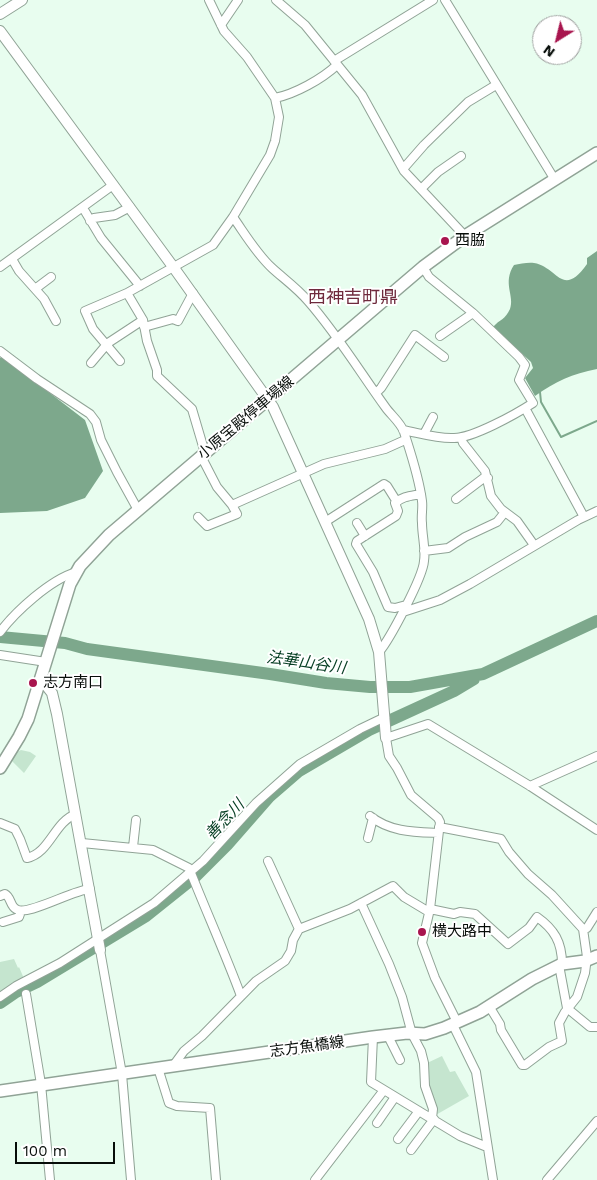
<!DOCTYPE html>
<meta charset="utf-8">
<style>
body{margin:0}
#map{position:relative;width:597px;height:1180px;overflow:hidden;background:#e8fdef;font-family:"Work Sans",sans-serif}
canvas{display:block}
.north{position:absolute;left:532px;top:15px;width:50px;height:50px;box-sizing:border-box;background:#fff;border:1px solid #9c9e9d;border-radius:50%;rotate:216deg;font-size:14px;font-weight:700;line-height:20px;text-align:center;color:#070d09}
.north::after{content:'';display:block;margin:auto;width:18px;height:22px;background:#a8154e;clip-path:polygon(50% 0,100% 100%,50% 72%,0 100%)}
.scale{position:absolute;left:15px;top:1142px;width:100px;height:22px;box-sizing:border-box;border:2px solid #070d09;border-top:0;padding-left:6px;font-size:15px;line-height:18px;white-space:nowrap;color:#070d09;-webkit-text-stroke:4px #fff;paint-order:stroke}
</style>
<div id="map">
<canvas width="597" height="1180"></canvas>
<div class="north">N</div>
<div class="scale">100 m</div>
</div>
<script>
const context = document.querySelector('canvas').getContext('2d');
context.lineJoin = 'round';
function paint(path, color) { context.fillStyle = color; context.fill(path, 'evenodd'); }
function strokePath(path, color, width, dash) { context.strokeStyle = color; context.lineWidth = width; context.lineCap = dash ? 'butt' : 'round'; context.setLineDash(dash || []); context.stroke(path); }
function label(font, color, halo, rows, align = 'center') {
  context.font = font + ' "Work Sans","Noto Sans JP",sans-serif'; context.lineWidth = 4; context.setLineDash([]); context.textBaseline = 'middle'; context.strokeStyle = halo; context.fillStyle = color; for (const [text, x, y, turn = 0] of rows) {
    context.save(); context.translate(x, y); context.rotate((+turn || 0) * Math.PI / 180); context.textAlign = isNaN(turn) ? turn : align; if (halo) context.strokeText(text, 0, 0); context.fillText(text, 0, 0); context.restore();
  }
}
const green = new Path2D(`
 M21,750L30,752L36,756L24,773L11,760L15,753Z
 M14,959L18,968L19,967L25,981L0,995V962Z
 M442,1056L450,1072L455,1071L469,1096L434,1116L429,1097L425,1064Z`);
const water = new Path2D(`
 M597,251V369C572,374 556,381 535,396L525,378L533,368L531,362L493,327C500,319 505,320 510,309C515,296 502,283 514,265C520,264 528,262 534,263C558,267 562,299 587,264V258Z
 M3,357L85,420L103,471L85,498L47,511L0,513V358Z`);
const stream = new Path2D(`
 M540,392L541,402L561,437L597,421`);
const river = new Path2D(`
 M0,637L65,643L87,649L270,674L326,683L370,687H410L483,674L597,621
 M0,1003L16,992L37,982L146,916L196,876L227,845L269,797L299,771L369,730L454,691L474,679`);
const minor = new Path2D(`
 M276,0L305,25L362,95L404,171L465,236
 M445,0L555,180
 M221,25L238,0
 M334,61L433,0
 M275,98C295,94 322,79 337,65
 M403,169L424,145L468,102L496,85
 M421,189L438,172L461,156
 M83,208L101,238L140,286
 M233,217C245,234 256,253 272,268C284,279 297,288 308,301C337,334 360,372 386,408C391,415 401,423 404,432C411,454 419,477 422,501C423,508 421,516 422,523C422,536 426,549 424,561C423,577 390,639 379,652
 M90,221L94,218L115,215L130,207
 M12,259L19,271L44,299L56,321
 M0,267L113,185
 M35,289L51,277
 M144,327L173,319L178,321L193,293
 M440,336L473,313
 M0,351L37,379L90,414L96,422L101,440L117,472L138,510
 M120,361L93,329L85,311L127,293
 M91,363L108,343L143,320
 M376,393L381,388L415,335L444,357
 M525,408L584,517
 M403,430C419,433 438,439 454,438C473,438 516,414 533,403L519,380L525,365L519,357L473,313L429,277L423,267
 M424,434L433,417
 M461,437L463,443L485,471L491,496L501,509L517,521L534,545
 M205,453L192,409L157,376V370L147,341L143,320L127,293L213,245L233,217L270,155L275,141L279,117L275,98L247,57L224,31L209,0
 M456,499L485,477L488,478
 M232,505L324,464L385,449L405,440
 M198,517L207,526L237,514L232,505L217,487L201,456
 M325,522L384,484L387,486L397,502
 M357,523L365,536
 M424,551L448,548L465,537L497,522L505,512
 M406,605L395,608L388,607L373,572L356,544L357,541L396,516L398,511L395,503C403,496 411,496 421,494
 M403,612L440,600L470,584L578,520L597,511
 M0,632C16,611 50,580 76,572
 M0,655L46,662
 M530,786L597,756
 M370,816C390,832 414,832 438,833
 M0,823L15,829L20,839L27,858C50,853 54,822 76,814
 M439,827L501,839L509,852L528,874L552,895L583,929L587,957L585,973L577,997L565,1012L559,1023L562,1041L549,1047L525,1065H522L501,1030L500,1024L489,1006
 M368,838L373,818
 M82,843L153,850L189,868C206,911 225,953 241,996
 M133,847L136,820
 M268,861L299,929
 M0,896L5,894C11,897 10,906 16,909C27,917 72,890 90,889
 M361,903L389,964L402,997L412,1034L421,1051L424,1063L425,1086L433,1109L432,1118
 M430,909L454,914L460,912L475,914L508,944L529,928L537,917C554,929 562,942 562,964
 M3,922L19,917L21,911
 M587,928L597,912
 M100,950L122,1074L131,1180
 M559,965L567,1008L590,1027H597
 M26,994L41,1084L50,1180
 M0,997L16,986L60,963L154,903L203,861L256,803L300,764L360,729L385,717
 M457,1022L435,978L422,943L430,909L440,822L438,818L411,795L397,768L389,756L386,738L428,724L530,786L597,830
 M453,1025L476,1072L493,1180
 M388,1036L400,1060
 M373,1037L371,1082L460,1136L487,1147
 M173,1066L184,1051L202,1036L256,981L285,961L291,951L293,940L299,929L350,909L393,886L404,897L429,912
 M158,1068L169,1103L177,1106L210,1108L216,1180
 M377,1123L395,1097
 M398,1139L419,1111
 M411,1150L434,1119
 M315,1180L384,1090
 M547,1180L597,1121`);
const tertiary = new Path2D(`
 M0,14L22,0
 M0,31L174,268L273,407L369,619L379,652L386,738
 M41,679L52,693L57,714L100,950`);
const secondary = new Path2D(`
 M0,768L19,737L28,719L70,584L80,566L109,535L423,267L465,236L597,153
 M0,1091L373,1037L407,1033L425,1034L444,1028L480,1012L532,979L562,964L585,961L597,956`);
const markers = [
 [445,241,5,"#a8154e"],
 [33,683,5,"#a8154e"],
 [422,932,5,"#a8154e"]
];
const poiNames = [
 ["西脇",455,241],
 ["志方南口",43,683],
 ["横大路中",432,932]
];
const streetNames = [
 ["小原宝殿停車場線",246,418,-40],
 ["志方魚橋線",307,1047,-8]
];
const waterNames = [
 ["法華山谷川",306,663,8],
 ["善念川",225,820,-47]
];
const quarterNames = [
 ["西神吉町鼎",353,298]
];
paint(green, '#c5e5cf');
paint(water, '#7da88c');
strokePath(stream, '#7da88c', 2);
strokePath(river, '#7da88c', 12);
strokePath(minor, '#90a396', 10);
strokePath(tertiary, '#90a396', 12);
strokePath(secondary, '#90a396', 14);
strokePath(minor, '#fff', 8);
strokePath(tertiary, '#fff', 10);
strokePath(secondary, '#fff', 11);
for (const [x, y, r, color] of markers) { const dot = new Path2D(); dot.arc(x, y, r, 0, 2 * Math.PI); context.fillStyle = color; context.fill(dot); strokePath(dot, '#fff', 2); }
label('15px', '#070d09', '#fff', poiNames, 'left');
label('15px', '#070d09', '#fff', streetNames);
label('italic 16px', '#063e23', '#fff', waterNames);
label('18px', '#6f2a3d', '#fff', quarterNames);
</script>
